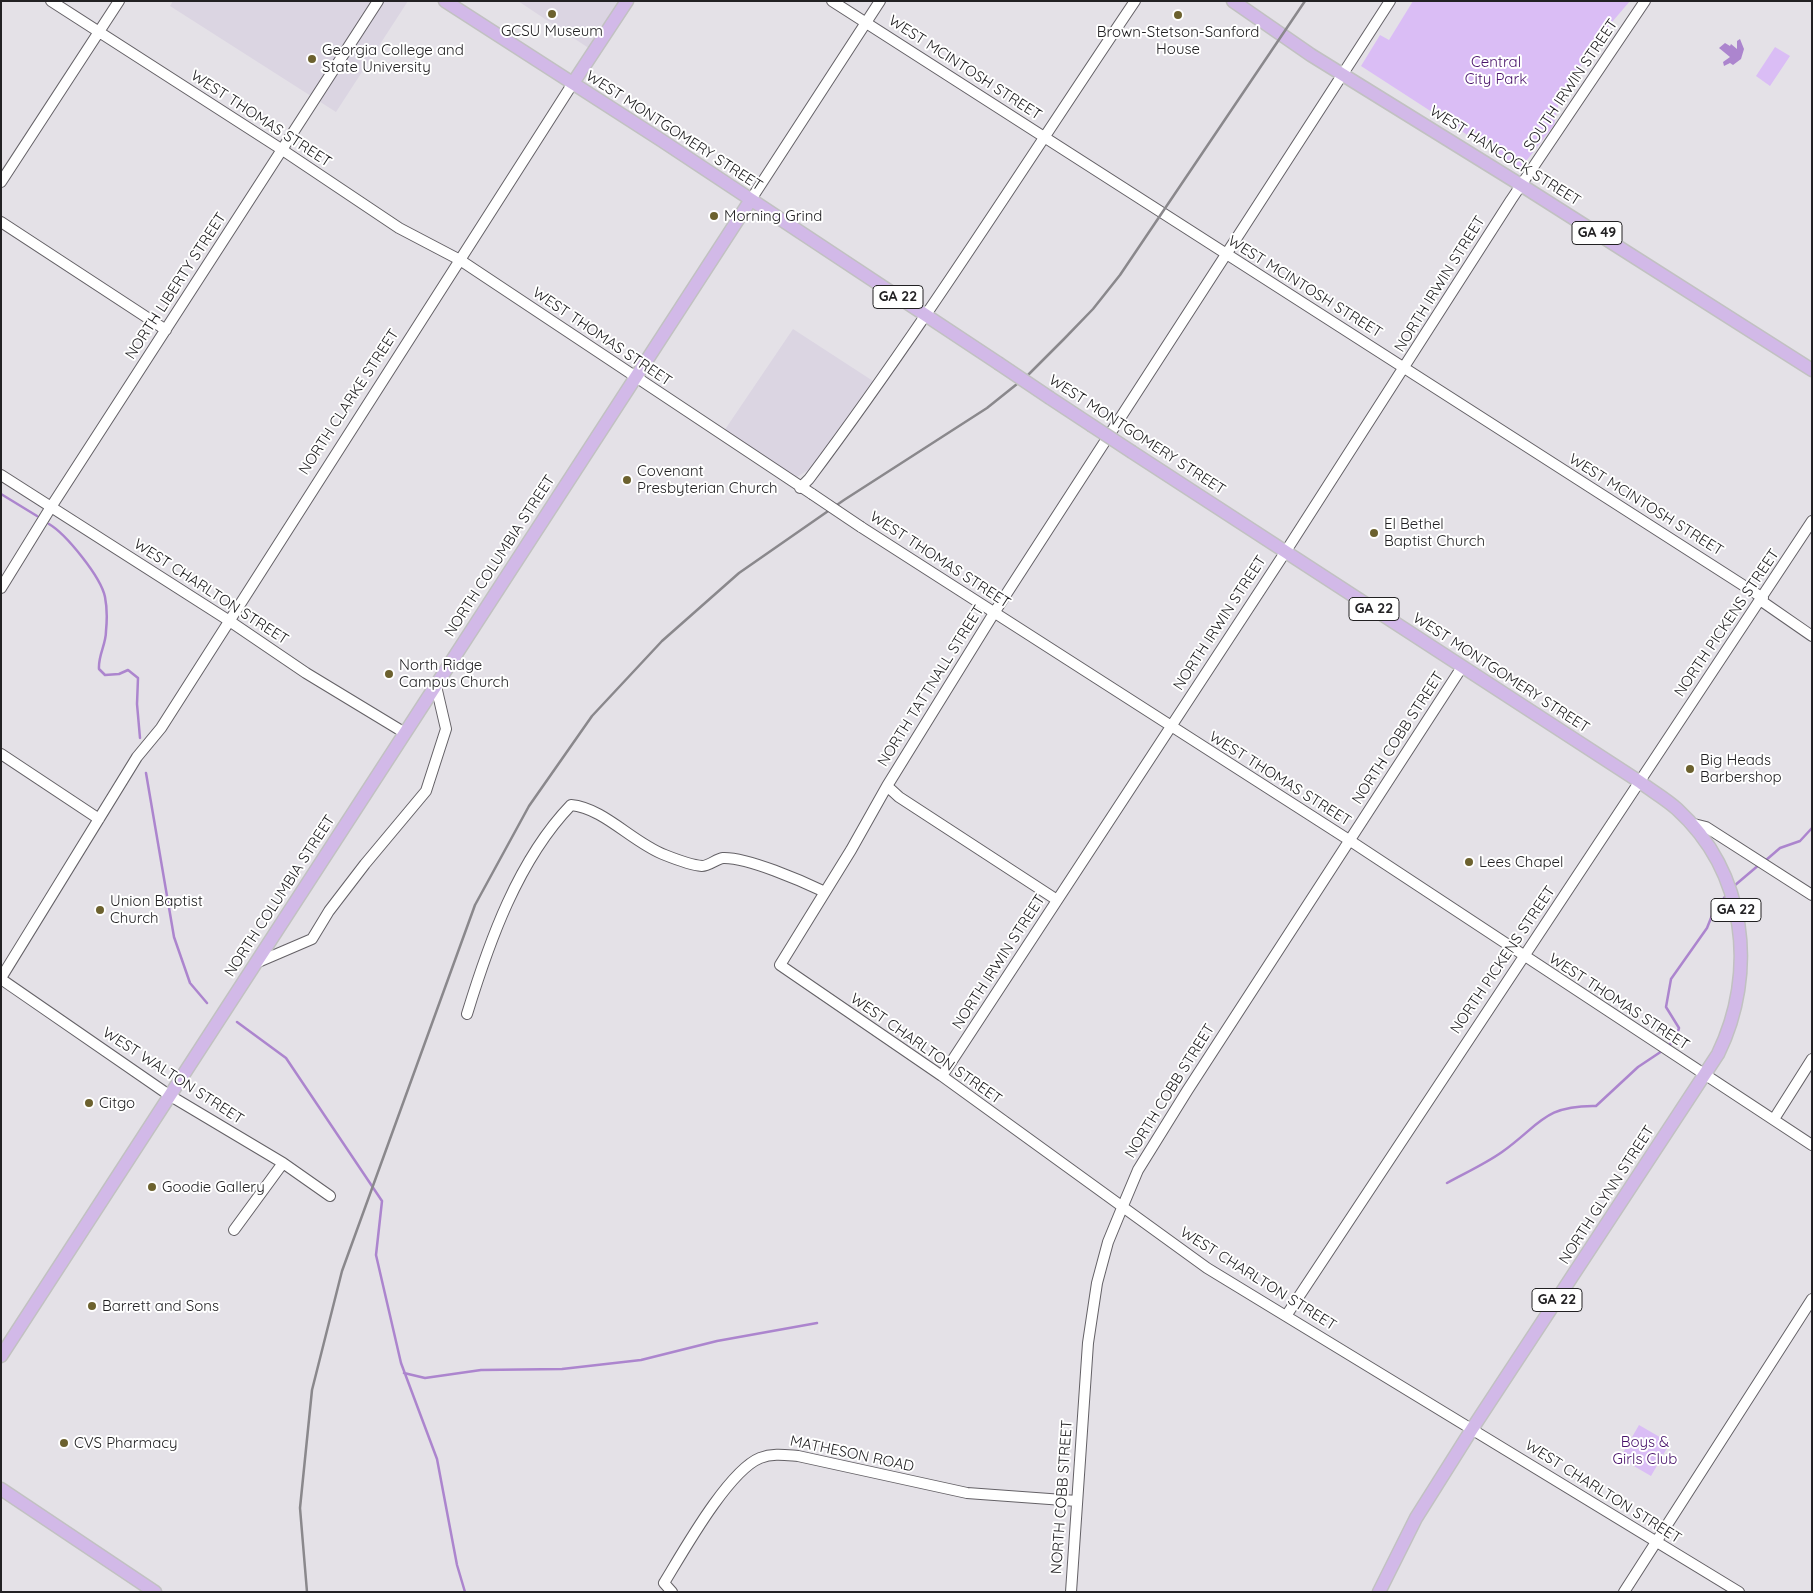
<!DOCTYPE html>
<style>
body{margin:0}
#map{position:relative;width:1813px;height:1593px;overflow:hidden;background:#e4e1e7;font-family:Quicksand,sans-serif}
canvas{display:block}
.frame{position:absolute;inset:0;border:2px solid #222123;pointer-events:none}
</style>
<div id="map">
<canvas width="1813" height="1593"></canvas>
<div class="frame"></div>
</div>
<script>
const context = document.querySelector('canvas').getContext('2d');
context.lineJoin = 'round';
function paint(path, color) { context.fillStyle = color; context.fill(path, 'evenodd'); }
function strokePath(path, color, width, dash) { context.strokeStyle = color; context.lineWidth = width; context.lineCap = dash ? 'butt' : 'round'; context.setLineDash(dash || []); context.stroke(path); }
function label(font, color, halo, rows, align = 'center') {
  context.font = font + ' Quicksand,sans-serif'; context.lineWidth = 4; context.setLineDash([]); context.textBaseline = 'middle'; context.strokeStyle = halo; context.fillStyle = color; for (const [text, x, y, turn = 0] of rows) {
    context.save(); context.translate(x, y); context.rotate((+turn || 0) * Math.PI / 180); context.textAlign = isNaN(turn) ? turn : align; if (halo) context.strokeText(text, 0, 0); context.fillText(text, 0, 0); context.restore();
  }
}
const built = new Path2D(`
 M173,1H408L336,112L170,6Z
 M518,1H634L599,55Z
 M793,329L873,381L810,469L795,478L724,431Z`);
const green = new Path2D(`
 M1413,1H1630L1601,35L1560,97L1554,125L1520,169L1361,66L1380,35L1389,40Z
 M1775,47L1790,56L1770,86L1756,76Z
 M1639,1425L1670,1443L1651,1476L1620,1458Z`);
const water = new Path2D(`
 M1740,39L1744,49L1741,59L1733,65L1730,63L1724,66L1723,62L1730,57L1719,48L1725,43L1730,46L1731,44L1737,49V41Z`);
const stream = new Path2D(`
 M1,494L37,516
 M49,524C66,534 101,577 105,597C107,607 107,621 106,631C106,645 98,655 99,669L105,675L119,674L128,670L138,678L137,704L140,738
 M146,773L174,937L190,983L207,1003
 M1765,861L1780,848L1800,841L1812,828
 M1734,886L1760,864
 M237,1022L286,1058L382,1201L376,1255L401,1363L437,1459L457,1565L465,1592
 M1668,1046L1675,1040L1679,1028L1666,1007L1671,979L1707,928L1713,913L1727,894
 M1447,1183C1465,1173 1485,1164 1502,1152C1540,1125 1544,1105 1596,1106L1638,1067L1662,1051
 M404,1373L425,1378L481,1370L562,1369L641,1360L717,1341L817,1323`);
const minor = new Path2D(`
 M51,1L281,149L399,228L460,260L812,494
 M832,1L1763,598
 M1390,1L994,613L887,786L851,850L780,965L942,1076L1207,1268L1739,1592
 M1,182L119,1
 M750,201L880,1
 M1,222L166,330
 M1,475L228,620L306,673L405,733
 M800,488L809,479C925,324 1027,161 1135,1
 M861,527L1349,840L1812,1145
 M1,588L51,507L378,1
 M1760,600L1812,636
 M1,754L99,819
 M887,786L899,797L1057,900
 M1690,823L1706,827L1812,895
 M256,963L312,939L329,911L365,864L426,791L446,729L436,686
 M1,978L137,757L161,728L573,83
 M1,979L169,1095L283,1163L330,1196
 M467,1014C489,942 518,860 571,805C604,808 633,843 665,855C675,859 691,865 702,866C709,866 716,859 723,858C747,857 802,881 825,892
 M942,1076L1286,551L1511,200L1645,1
 M1774,1119L1812,1059
 M234,1230L283,1163
 M1286,1316L1812,521
 M672,1592L664,1583C683,1552 728,1471 760,1458C773,1453 785,1455 798,1456L967,1493L1077,1501
 M1071,1592L1088,1343L1097,1283L1108,1242L1122,1208L1138,1170L1187,1091L1462,667
 M1624,1592L1812,1299`);
const major = new Path2D(`
 M445,1L661,140L998,363
 M1233,1L1311,55L1521,185L1812,370
 M573,83L627,1
 M1050,398L1091,425
 M1132,452L1640,782C1652,791 1666,799 1677,809C1746,872 1758,972 1718,1054L1472,1429L1416,1518L1379,1592
 M1,1356L750,201
 M1,1489L155,1592`);
const rail = new Path2D(`
 M307,1592L300,1508L312,1390L342,1271L475,905L529,806L592,716L662,641L739,573L844,500L987,408L1027,376L1064,339L1093,309L1120,275L1305,1`);
const minorBridge = new Path2D(`
 M812,494L861,527`);
const majorBridge = new Path2D(`
 M998,363L1050,398
 M1091,425L1132,452`);
const markers = [
 [552,14,5,"#6c612e"],
 [1178,15,5,"#6c612e"],
 [312,59,5,"#6c612e"],
 [714,216,5,"#6c612e"],
 [627,480,5,"#6c612e"],
 [1374,533,5,"#6c612e"],
 [389,674,5,"#6c612e"],
 [1690,769,5,"#6c612e"],
 [1469,862,5,"#6c612e"],
 [100,910,5,"#6c612e"],
 [89,1103,5,"#6c612e"],
 [152,1187,5,"#6c612e"],
 [92,1306,5,"#6c612e"],
 [64,1443,5,"#6c612e"]
];
const shields = [
 [1597,233,50],
 [898,297,50],
 [1374,609,50],
 [1736,910,50],
 [1557,1300,50]
];
const shieldNames = [
 ["GA 49",1597,233],
 ["GA 22",898,297],
 ["GA 22",1374,609],
 ["GA 22",1736,910],
 ["GA 22",1557,1300]
];
const poiNames = [
 ["GCSU Museum",552,31,"center"],
 ["Brown-Stetson-Sanford",1178,32,"center"],
 ["House",1178,49,"center"],
 ["Georgia College and",322,50],
 ["State University",322,67],
 ["Morning Grind",724,216],
 ["Covenant",637,471],
 ["Presbyterian Church",637,488],
 ["El Bethel",1384,524],
 ["Baptist Church",1384,541],
 ["North Ridge",399,665],
 ["Campus Church",399,682],
 ["Big Heads",1700,760],
 ["Barbershop",1700,777],
 ["Lees Chapel",1479,862],
 ["Union Baptist",110,901],
 ["Church",110,918],
 ["Citgo",99,1103],
 ["Goodie Gallery",162,1187],
 ["Barrett and Sons",102,1306],
 ["CVS Pharmacy",74,1443]
];
const parkNames = [
 ["Central",1496,62],
 ["City Park",1496,79],
 ["Boys &",1645,1442],
 ["Girls Club",1645,1459]
];
const streetNames = [
 ["WEST MCINTOSH STREET",965,68,33],
 ["SOUTH IRWIN STREET",1571,85,-56],
 ["WEST THOMAS STREET",261,119,33],
 ["WEST MONTGOMERY STREET",674,131,33],
 ["WEST HANCOCK STREET",1505,156,32],
 ["NORTH IRWIN STREET",1440,284,-58],
 ["NORTH LIBERTY STREET",176,286,-57],
 ["WEST MCINTOSH STREET",1305,287,32],
 ["WEST THOMAS STREET",602,337,34],
 ["NORTH CLARKE STREET",349,402,-57],
 ["WEST MONTGOMERY STREET",1137,435,33],
 ["WEST MCINTOSH STREET",1646,505,32],
 ["NORTH COLUMBIA STREET",500,556,-57],
 ["WEST THOMAS STREET",940,560,33],
 ["WEST CHARLTON STREET",211,592,33],
 ["NORTH IRWIN STREET",1220,623,-57],
 ["NORTH PICKENS STREET",1727,623,-56],
 ["WEST MONTGOMERY STREET",1501,673,33],
 ["NORTH TATTNALL STREET",931,686,-58],
 ["NORTH COBB STREET",1398,738,-57],
 ["WEST THOMAS STREET",1280,779,32],
 ["NORTH COLUMBIA STREET",280,896,-57],
 ["NORTH PICKENS STREET",1503,960,-56],
 ["NORTH IRWIN STREET",999,962,-57],
 ["WEST THOMAS STREET",1619,1002,33],
 ["WEST CHARLTON STREET",926,1049,35],
 ["WEST WALTON STREET",173,1076,33],
 ["NORTH COBB STREET",1170,1091,-58],
 ["NORTH GLYNN STREET",1607,1195,-57],
 ["WEST CHARLTON STREET",1258,1279,32],
 ["MATHESON ROAD",852,1454,12],
 ["WEST CHARLTON STREET",1603,1492,32],
 ["NORTH COBB STREET",1062,1497,-86]
];
paint(built, '#dbd5e2');
paint(green, '#dabdf5');
paint(water, '#ac85ce');
strokePath(stream, '#ac85ce', 2.5);
strokePath(minor, '#646166', 12);
strokePath(major, '#c1c1c1', 15);
strokePath(minor, '#fff', 10);
strokePath(major, '#d2b9e8', 12);
strokePath(rail, '#8a888c', 2.5);
strokePath(minorBridge, '#646166', 12, []);
strokePath(majorBridge, '#c1c1c1', 15, []);
strokePath(minorBridge, '#fff', 10);
strokePath(majorBridge, '#d2b9e8', 12);
for (const [x, y, r, color] of markers) { const dot = new Path2D(); dot.arc(x, y, r, 0, 2 * Math.PI); context.fillStyle = color; context.fill(dot); strokePath(dot, '#fff', 2); }
for (const [x, y, w] of shields) { const box = new Path2D(); box.roundRect(x - w / 2, y - 11.5, w, 23, 4); context.fillStyle = '#fff'; context.fill(box); strokePath(box, '#222123', 1); }
label('bold 14px', '#222123', null, shieldNames);
label('15px', '#222123', '#fff', poiNames, 'left');
label('15px', '#48126a', '#fff', parkNames);
label('15px', '#222123', '#fff', streetNames);
</script>
